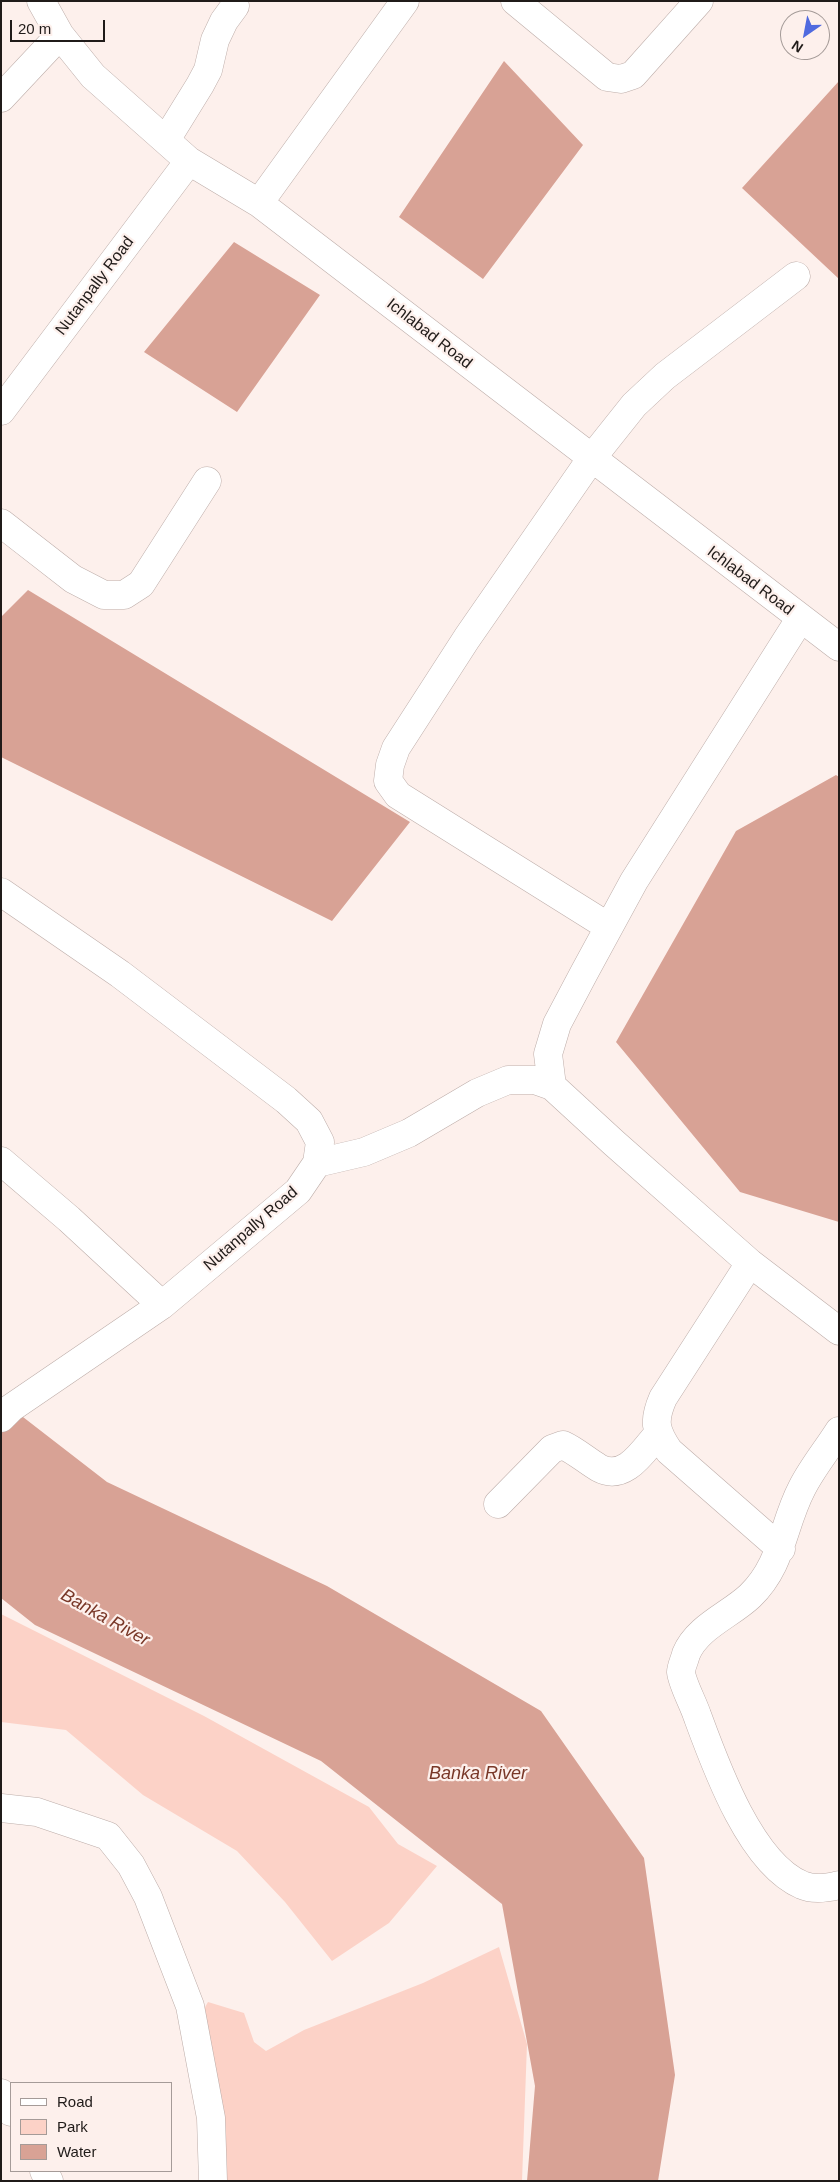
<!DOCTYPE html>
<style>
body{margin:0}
#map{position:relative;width:840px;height:2182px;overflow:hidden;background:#fdf0ec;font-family:Helvetica,sans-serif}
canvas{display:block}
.frame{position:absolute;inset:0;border:2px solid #201b19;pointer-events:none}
.legend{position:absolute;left:10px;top:2082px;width:162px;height:90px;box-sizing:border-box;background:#fdf0ec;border:1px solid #a59b98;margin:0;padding:6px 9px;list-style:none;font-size:15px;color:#201b19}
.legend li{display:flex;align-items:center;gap:10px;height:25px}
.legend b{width:25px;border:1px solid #a59b98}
.north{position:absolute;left:780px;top:10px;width:50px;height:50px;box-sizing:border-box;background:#fdf0ec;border:1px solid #a59b98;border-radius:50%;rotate:213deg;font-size:14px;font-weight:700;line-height:20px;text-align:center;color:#201b19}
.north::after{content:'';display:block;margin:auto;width:18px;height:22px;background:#506adf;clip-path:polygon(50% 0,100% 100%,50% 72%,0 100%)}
.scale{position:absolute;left:10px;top:20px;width:95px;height:22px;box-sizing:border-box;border:2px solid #201b19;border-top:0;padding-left:6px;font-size:15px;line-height:18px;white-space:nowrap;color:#201b19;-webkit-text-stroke:4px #fdf0ec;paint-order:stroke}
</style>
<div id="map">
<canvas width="840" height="2182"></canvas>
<div class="frame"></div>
<ul class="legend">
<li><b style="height:6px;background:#fff"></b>Road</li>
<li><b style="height:14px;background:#fcd2c7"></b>Park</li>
<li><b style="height:14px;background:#d8a295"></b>Water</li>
</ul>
<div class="north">N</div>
<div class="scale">20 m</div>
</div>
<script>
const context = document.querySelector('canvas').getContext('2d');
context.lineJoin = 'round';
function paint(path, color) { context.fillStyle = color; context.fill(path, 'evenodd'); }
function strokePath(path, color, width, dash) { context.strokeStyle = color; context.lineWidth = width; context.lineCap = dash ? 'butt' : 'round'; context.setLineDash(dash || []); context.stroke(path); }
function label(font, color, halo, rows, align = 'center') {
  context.font = font + ' Helvetica,sans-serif'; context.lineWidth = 4.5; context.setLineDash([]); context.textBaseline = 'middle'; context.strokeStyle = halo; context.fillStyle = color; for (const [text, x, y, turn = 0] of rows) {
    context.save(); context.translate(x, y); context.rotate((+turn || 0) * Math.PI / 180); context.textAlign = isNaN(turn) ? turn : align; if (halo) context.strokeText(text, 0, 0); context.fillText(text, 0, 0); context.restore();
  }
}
const green = new Path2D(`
 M1,1614L204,1716L369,1807L398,1844L437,1866L389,1923L332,1961L285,1902L237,1851L143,1795L66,1730L1,1722Z
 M499,1947L527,2044L522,2181H219L200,2016L208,2002L244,2013L254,2042L266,2051L304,2030L423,1983Z`);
const water = new Path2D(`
 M504,61L583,145L483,279L399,217Z
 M839,81V279L742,188Z
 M234,242L320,295L237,412L144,352Z
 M28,590L410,822L332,921L1,757V617Z
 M836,775L839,777V1222L740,1192L616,1042L736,831Z
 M1,1400L107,1482L327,1586L541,1711L644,1858L675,2075L658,2181H527L535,2086L502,1904L321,1761L35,1625L1,1598Z`);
const minor = new Path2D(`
 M41,1L60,35L93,76L189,161L259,203L839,647
 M515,1L607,77L621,79L633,75L699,1
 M1,98L60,35
 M166,140L200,85L208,70L215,40L224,21L235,6
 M259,203L405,1
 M1,411L189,161
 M1,523L73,579L104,595H124L141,584L207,481
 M1,892L120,974L286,1100L309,1121L320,1142L317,1163L298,1191L162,1305L11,1408L1,1418
 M609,927L398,795L388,781L390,765L396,748L467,638L591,459L634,405L665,376L796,276
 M552,1086L548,1054L557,1024L584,973L634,881L800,619
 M1,1161L69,1219L162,1305
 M317,1163L364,1152L409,1133L477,1093L508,1080H535L552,1086L614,1143L750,1263L839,1331
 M750,1263L663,1398C653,1421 655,1430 669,1451L781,1549
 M839,1431C827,1450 812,1468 802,1488C782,1526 783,1564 750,1596C730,1615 697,1627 686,1654C685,1659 681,1667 681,1672C682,1683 693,1703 697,1715C715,1764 750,1863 802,1885C813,1890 827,1888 839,1885
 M498,1504L552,1449L563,1445C576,1451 587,1461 599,1468C625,1482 643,1451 658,1434
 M1,1808L37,1812L108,1836L131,1865L148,1897L190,2006L211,2118L213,2181
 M1,2093L11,2112
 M44,2171L49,2181`);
const streetNames = [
 ["Nutanpally Road",95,286,-53],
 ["Ichlabad Road",429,334,38],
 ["Ichlabad Road",750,581,37],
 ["Nutanpally Road",251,1229,-41]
];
const waterNames = [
 ["Banka River",105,1618,29],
 ["Banka River",478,1774]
];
paint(green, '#fcd2c7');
paint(water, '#d8a295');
strokePath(minor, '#bdada9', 29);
strokePath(minor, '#fff', 28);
label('16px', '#201b19', '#fdf0ec', streetNames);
label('italic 18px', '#793727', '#fdf0ec', waterNames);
</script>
